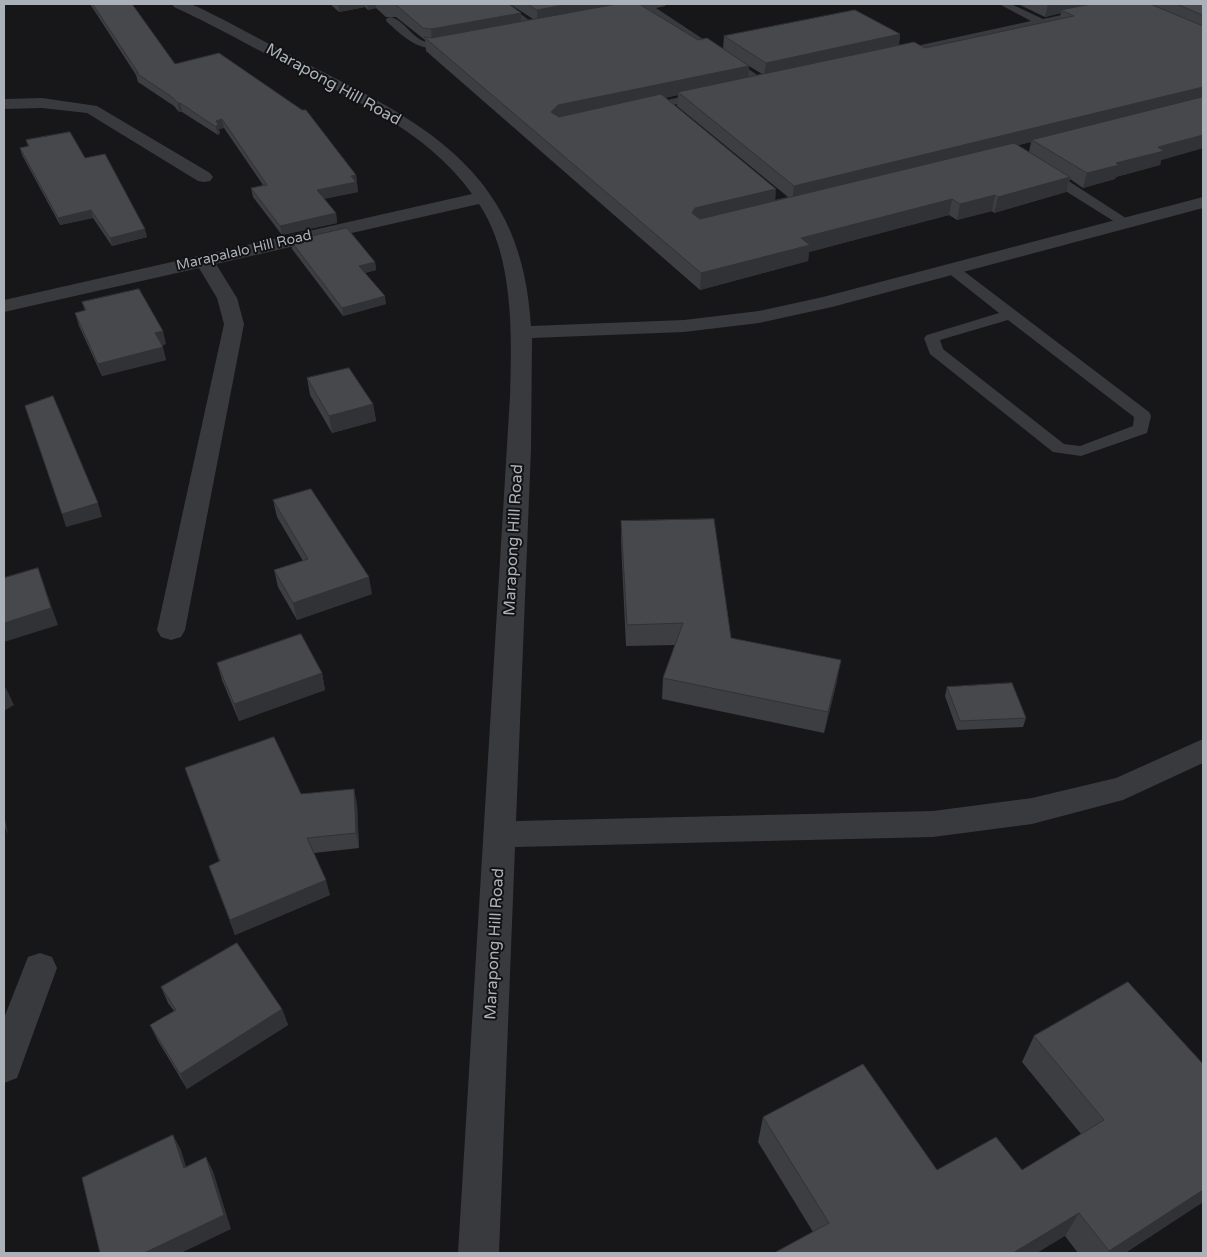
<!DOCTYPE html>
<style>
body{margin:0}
#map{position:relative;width:1207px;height:1257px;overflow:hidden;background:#171719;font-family:"Varela Round",sans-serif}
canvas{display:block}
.frame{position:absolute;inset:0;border:5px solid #aab1b8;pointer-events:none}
</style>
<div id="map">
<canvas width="1207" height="1257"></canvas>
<div class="frame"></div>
</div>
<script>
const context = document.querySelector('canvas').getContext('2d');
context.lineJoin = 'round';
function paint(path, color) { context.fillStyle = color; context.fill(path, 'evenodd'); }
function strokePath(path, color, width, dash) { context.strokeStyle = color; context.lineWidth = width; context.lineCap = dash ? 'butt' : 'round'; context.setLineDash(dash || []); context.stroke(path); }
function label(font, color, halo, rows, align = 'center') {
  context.font = font + ' "Varela Round",sans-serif'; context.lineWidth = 4; context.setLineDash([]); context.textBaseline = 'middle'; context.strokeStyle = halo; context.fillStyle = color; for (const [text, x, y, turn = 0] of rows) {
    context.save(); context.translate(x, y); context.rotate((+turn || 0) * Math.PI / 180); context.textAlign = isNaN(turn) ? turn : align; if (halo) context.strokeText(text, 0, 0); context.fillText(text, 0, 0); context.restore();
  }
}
const service = new Path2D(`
 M496,4H507L540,28L535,31L531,30Z
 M638,4H666L665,6L656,8L768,82L766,84H758L645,10L619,15L614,12L615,10Z
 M999,4H1011L1043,19L1113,4H1131L1126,7L898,56L893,53L898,50L1031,21Z
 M391,17C405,21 412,38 426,42C436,44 449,37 456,44C452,48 447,48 442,48C417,51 404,37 387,22L386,20L387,18Z
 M703,92L707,93L709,95L707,97L644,112L638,108L640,106Z
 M1045,168L1050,169L1135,224L1133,227H1123L1040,175L1039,172Z
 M952,265L957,266L1149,412L1151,416L1147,433L1081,456L1053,452L930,354L924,338L927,335L999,313L947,272L945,269L947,266ZM1008,320L1134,417L1133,426L1080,446L1064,444L943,349L940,340Z`);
const minor = new Path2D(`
 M172,4H190L198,7C237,26 274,47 313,67C433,127 523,177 531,326L684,320L759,311L823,297L1203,197V208L832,307L759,323L684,332L532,338L531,449L516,821L933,811L1032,798L1116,778L1203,739V763L1123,800L1032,824L933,837L515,847L499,1253H458L510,396C512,335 514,256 479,204L216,264L237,298L244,324L185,630L181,637L171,640L161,637L157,630L224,324L217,298L199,268L4,312V300L472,194C427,130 350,98 283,63C247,44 211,24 174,7Z
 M42,98L97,106L210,173L213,177L210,181L204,182L198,181L87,113L42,108L4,109V99Z
 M40,953L52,957L57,968L17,1078L4,1083V1018L28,957Z`);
const wall = new Path2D(`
 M90,4H132L175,64L356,175L358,192L323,199L336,213L337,223L282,235L253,197L251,188L263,185L224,128L219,129L220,133L218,135L182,112H179L174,106L138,82L136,75Z
 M330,4H509L521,13V21L533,19L510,4H639L698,40L723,49L724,36L900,34L899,45L925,48L1059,19L1061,13L1045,17L1018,4H1203V148L1161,160L1160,165L1116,177L1115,179L1083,188L1070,179L1066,192L994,213L992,211L957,220L949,215L809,252L808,261L700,290L426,51L425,40L396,17H386L376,8L368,10L365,7L339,12ZM749,66L762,74L748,77ZM678,95L677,106L788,197L775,200L665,98ZM1031,142L1029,152L1018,145Z
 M26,140L147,237L112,246L93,218L60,225L22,155L20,148L28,146Z
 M291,241L375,262L376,270L365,273L386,304L343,316L292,249Z
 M82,302L166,344L162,345L166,360L102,376L79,326L75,313L85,311Z
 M307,378L373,404L376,421L332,433L310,395Z
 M273,500L372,594L297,620L278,587L274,570L303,561L277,517Z
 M621,521L731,638L837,681L824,733L662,699L663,678L675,645L626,646L621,542Z
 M217,663L322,673L325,690L239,721L222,680Z
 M947,687L1026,718L1023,727L957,730L945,696Z
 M185,768L301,794L357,804L359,848L314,853L330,895L235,935L209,866L219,861Z
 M161,987L282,1009L288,1025L187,1089L158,1041L150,1025L174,1011L168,1003Z
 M1034,1036L1203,1064V1202L1125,1253H1078L1065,1236L813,1232L758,1142L763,1117L937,1170H1022L1081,1134L1022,1062Z`);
const shadedWall = new Path2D(`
 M338,4H365V7L339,12Z
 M367,4H376V8L368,10Z
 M569,4H622L537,22V10Z
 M1048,4H1105L1061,10V13L1045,17Z
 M521,13V25L432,42L431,29Z
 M900,34L898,47L764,76L766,63Z
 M749,66L748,80L678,92V95L559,120L551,112L558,105Z
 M1203,87V100L1032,140L1031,142L792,201L794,186Z
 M178,103H180L182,112H179Z
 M222,119L224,128L219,129L220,133L218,135L216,127V121Z
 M1203,135V148L1161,160L1160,165L1116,177L1115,179L1083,188L1087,173L1116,163L1158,147Z
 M356,175L358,192L318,200L317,190L351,176Z
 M1070,177L1066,192L994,213L998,197Z
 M776,189L775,205L695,224L692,213L695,208Z
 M995,195L992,211L957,220L960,204Z
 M952,199L949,215L809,252L808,261L700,290L701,273L801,238Z
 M91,210L93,218L60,225L58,218Z
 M336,213L337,223L282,235L280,226Z
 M145,229L147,237L112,246L110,238Z
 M375,262L376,270L360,274L359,266Z
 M385,296L386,304L343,316L342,308Z
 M163,331L166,344L159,346L155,333Z
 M163,347L166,360L102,376L98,364Z
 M373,404L376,421L332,433L329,416Z
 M98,503L102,517L66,527L62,514Z
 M38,568L44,585L58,625L4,642V623Z
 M369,577L372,594L297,620L293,603Z
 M841,660L837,681L824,733L828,712Z
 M322,673L325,690L239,721L234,704Z
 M6,688L14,705L4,711V689Z
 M354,789L357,804L359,848L356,833Z
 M4,814L8,834L4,826Z
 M326,880L330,895L235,935L230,920Z
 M282,1009L288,1025L187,1089L180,1074Z
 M173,1135L181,1150L191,1183L184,1168Z
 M206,1157L213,1171L231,1229L181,1253H144Z
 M1203,1190V1202L1125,1253H1108L1109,1251Z
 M1079,1213L1065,1236L1037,1253H1013Z`);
const building = new Path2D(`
 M93,4H132L175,64L219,53L302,110H306L356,175L351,176L356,182L317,190L336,213L280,226L251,188L267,185L222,119L216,121L218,124L216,127L180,103H178L172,97L136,73H138Z
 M384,4H509L521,13L431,29L423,28L395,4Z
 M528,4H569L537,10Z
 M617,4H639L698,40L707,38L749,66L558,105L551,112L559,117L661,94L776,189L695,208L692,213L700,219L1014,143L1070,177L998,197L995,195L960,204L952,199L801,238L810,245L701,273L424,37L431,38Z
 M1092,4H1150L1203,26V87L794,186L678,92L914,42L925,48L1074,16L1061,10Z
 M1177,4H1203V15Z
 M855,10L900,34L766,63L724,36Z
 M1203,97V135L1158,147L1164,151L1116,163L1119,165L1087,173L1032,140Z
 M70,132L85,158L105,154L145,229L110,238L91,210L58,218L20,148L29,146L26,140Z
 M347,228L375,262L359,266L385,296L342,308L291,241Z
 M139,289L163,331L155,333L163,347L98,364L75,313L86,310L82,302Z
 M349,368L373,404L329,416L307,378Z
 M53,396L98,503L62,514L25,406Z
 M311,489L369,577L293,603L274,570L308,559L273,500Z
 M714,519L731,638L841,660L828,712L663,678L683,623L627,625L621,521Z
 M38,568L51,608L4,623V578Z
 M301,634L322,673L234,704L217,663Z
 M1012,683L1026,718L960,721L947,687Z
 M274,737L301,794L354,789L356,833L307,838L326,880L230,920L209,866L220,861L185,768Z
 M237,943L282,1009L180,1074L150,1025L176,1010L161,987Z
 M1128,982L1203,1064V1190L1109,1251L1079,1213L1013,1253H774L829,1223L763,1117L863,1064L937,1170L996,1137L1022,1170L1104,1120L1034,1036Z
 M173,1135L184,1168L206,1157L224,1215L144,1253H100L82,1178Z`);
const farStreetnames = [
 ["Marapalalo Hill Road",244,251,-13]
];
const streetNames = [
 ["Marapong Hill Road",333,85,29],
 ["Marapong Hill Road",514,540,-87],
 ["Marapong Hill Road",495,944,-87]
];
paint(service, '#383a3e');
paint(minor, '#383a3e');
paint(wall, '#3c3e41');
paint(shadedWall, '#313235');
paint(building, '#46484c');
strokePath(building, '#313235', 1);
label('14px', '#aab1b8', '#121214', farStreetnames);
label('16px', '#aab1b8', '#121214', streetNames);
</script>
